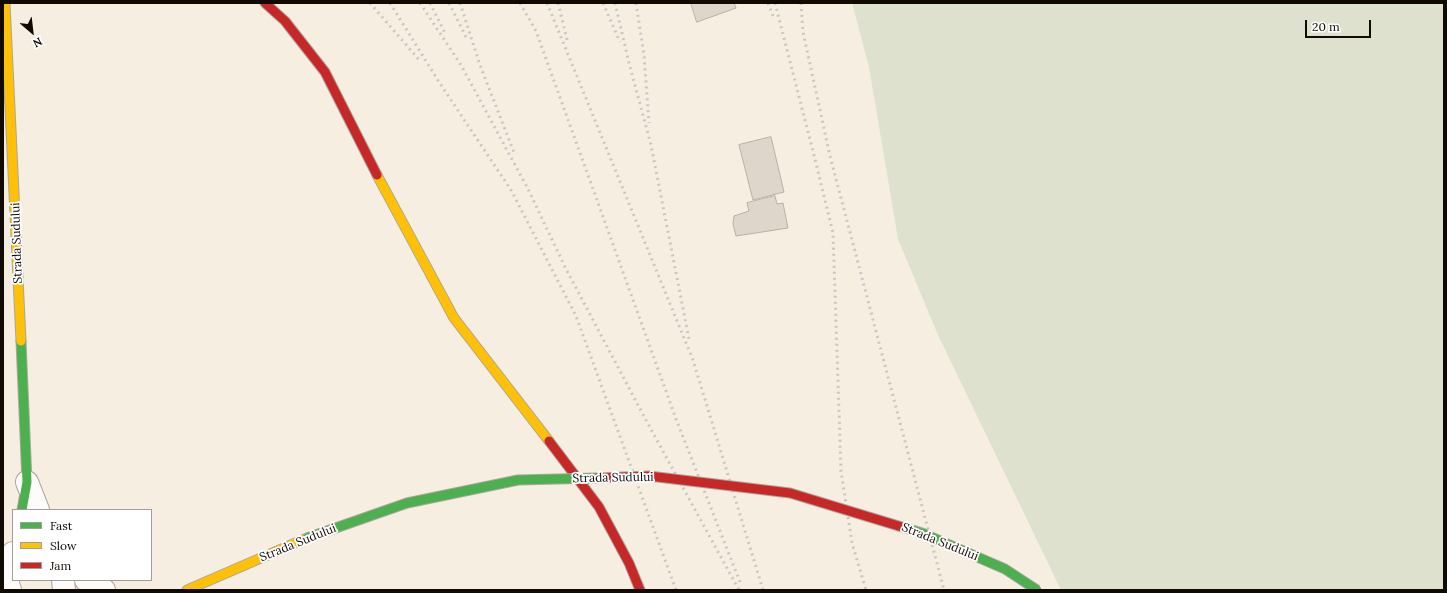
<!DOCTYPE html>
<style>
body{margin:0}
#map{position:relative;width:1447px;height:593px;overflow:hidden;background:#f6eee1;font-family:Lora,serif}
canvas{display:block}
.frame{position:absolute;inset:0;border:4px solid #110a03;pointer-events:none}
.legend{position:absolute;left:12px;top:509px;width:140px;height:72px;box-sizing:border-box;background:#fff;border:1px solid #a09d9a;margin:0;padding:5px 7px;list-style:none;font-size:12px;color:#110a03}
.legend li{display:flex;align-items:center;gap:8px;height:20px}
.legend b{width:20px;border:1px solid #a09d9a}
.north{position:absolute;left:12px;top:12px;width:40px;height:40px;-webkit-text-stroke:3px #fff;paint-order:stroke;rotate:152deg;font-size:11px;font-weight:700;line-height:16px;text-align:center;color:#110a03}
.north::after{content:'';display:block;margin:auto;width:14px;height:18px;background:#110a03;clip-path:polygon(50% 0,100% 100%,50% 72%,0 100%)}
.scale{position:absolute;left:1305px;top:20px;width:66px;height:18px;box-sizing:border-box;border:2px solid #110a03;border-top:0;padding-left:5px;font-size:12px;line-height:14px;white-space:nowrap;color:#110a03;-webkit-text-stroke:3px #fff;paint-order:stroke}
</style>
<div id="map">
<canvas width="1447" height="593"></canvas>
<div class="frame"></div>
<ul class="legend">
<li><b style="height:5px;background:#4caf50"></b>Fast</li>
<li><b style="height:5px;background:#ffc107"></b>Slow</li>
<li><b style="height:5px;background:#c62828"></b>Jam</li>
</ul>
<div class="north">N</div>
<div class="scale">20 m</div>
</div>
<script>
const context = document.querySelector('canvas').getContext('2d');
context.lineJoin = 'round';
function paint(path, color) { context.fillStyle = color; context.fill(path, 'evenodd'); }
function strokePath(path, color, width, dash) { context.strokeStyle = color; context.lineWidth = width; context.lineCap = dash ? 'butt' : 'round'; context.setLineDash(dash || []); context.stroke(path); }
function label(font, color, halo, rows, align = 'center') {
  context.font = font + ' Lora,serif'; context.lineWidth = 3.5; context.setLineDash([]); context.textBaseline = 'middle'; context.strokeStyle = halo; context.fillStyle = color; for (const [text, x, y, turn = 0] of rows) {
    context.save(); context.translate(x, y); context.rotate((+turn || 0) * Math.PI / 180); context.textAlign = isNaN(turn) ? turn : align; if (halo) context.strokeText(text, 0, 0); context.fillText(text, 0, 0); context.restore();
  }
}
const green = new Path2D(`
 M852,3H1444V590H1061L938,335L898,239L869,67Z`);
const building = new Path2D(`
 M691,3H734L736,8L697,22Z
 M771,137L784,192L753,200L739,145Z
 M775,196L777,204L783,203L788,228L736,236L733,224L734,216L749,211L747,203Z`);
const street = new Path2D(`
 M27,482L38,510
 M63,580L64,590
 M86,580L104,590
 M10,590L6,577L13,553`);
const fast = new Path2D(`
 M21,341L27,482L22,510`);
const slow = new Path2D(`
 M5,3L21,341
 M377,175L454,318L549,441
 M187,590L307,538`);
const jam = new Path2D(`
 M265,3L285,21L325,72L377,175
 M549,441L599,507L629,563L640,590`);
const rail = new Path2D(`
 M370,3L421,62
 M390,3L439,82L511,190L576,316L676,590
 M420,3L461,65L528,189L566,269L647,422L739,590
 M430,3L445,33
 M449,3L467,39
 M460,3L480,65L515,155
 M520,3L536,31L676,419L740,582
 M547,3L693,360L763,590
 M558,3L568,43
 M603,3L620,42
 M615,3L629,63L651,145L689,339
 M636,3L644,55L649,123
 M768,3L773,16
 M775,3L815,159L833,233L841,471L852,543L866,590
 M801,3L803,32L830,156L944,590`);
const fastBridge = new Path2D(`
 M902,527L922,533L1005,569L1037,590
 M307,538L407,503L518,480L597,478`);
const jamBridge = new Path2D(`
 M597,478L649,476L790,493L902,527`);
const streetNames = [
 ["Strada Sudului",17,243,-92],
 ["Strada Sudului",613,478,-1],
 ["Strada Sudului",940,542,22],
 ["Strada Sudului",298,543,-22]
];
paint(green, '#dee1ce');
paint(building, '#ded6ca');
strokePath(building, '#b8b0a6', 1);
strokePath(street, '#aca59b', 24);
strokePath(fast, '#aca59b', 11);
strokePath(slow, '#aca59b', 11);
strokePath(jam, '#aca59b', 11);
strokePath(street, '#fefcfa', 22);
strokePath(fast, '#4caf50', 9);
strokePath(slow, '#ffc107', 9);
strokePath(jam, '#c62828', 9);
strokePath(rail, '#c9c7c3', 3, [2, 4]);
strokePath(fastBridge, '#aca59b', 11, []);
strokePath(jamBridge, '#aca59b', 11, []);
strokePath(fastBridge, '#4caf50', 9);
strokePath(jamBridge, '#c62828', 9);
label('12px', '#110a03', '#fff', streetNames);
</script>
